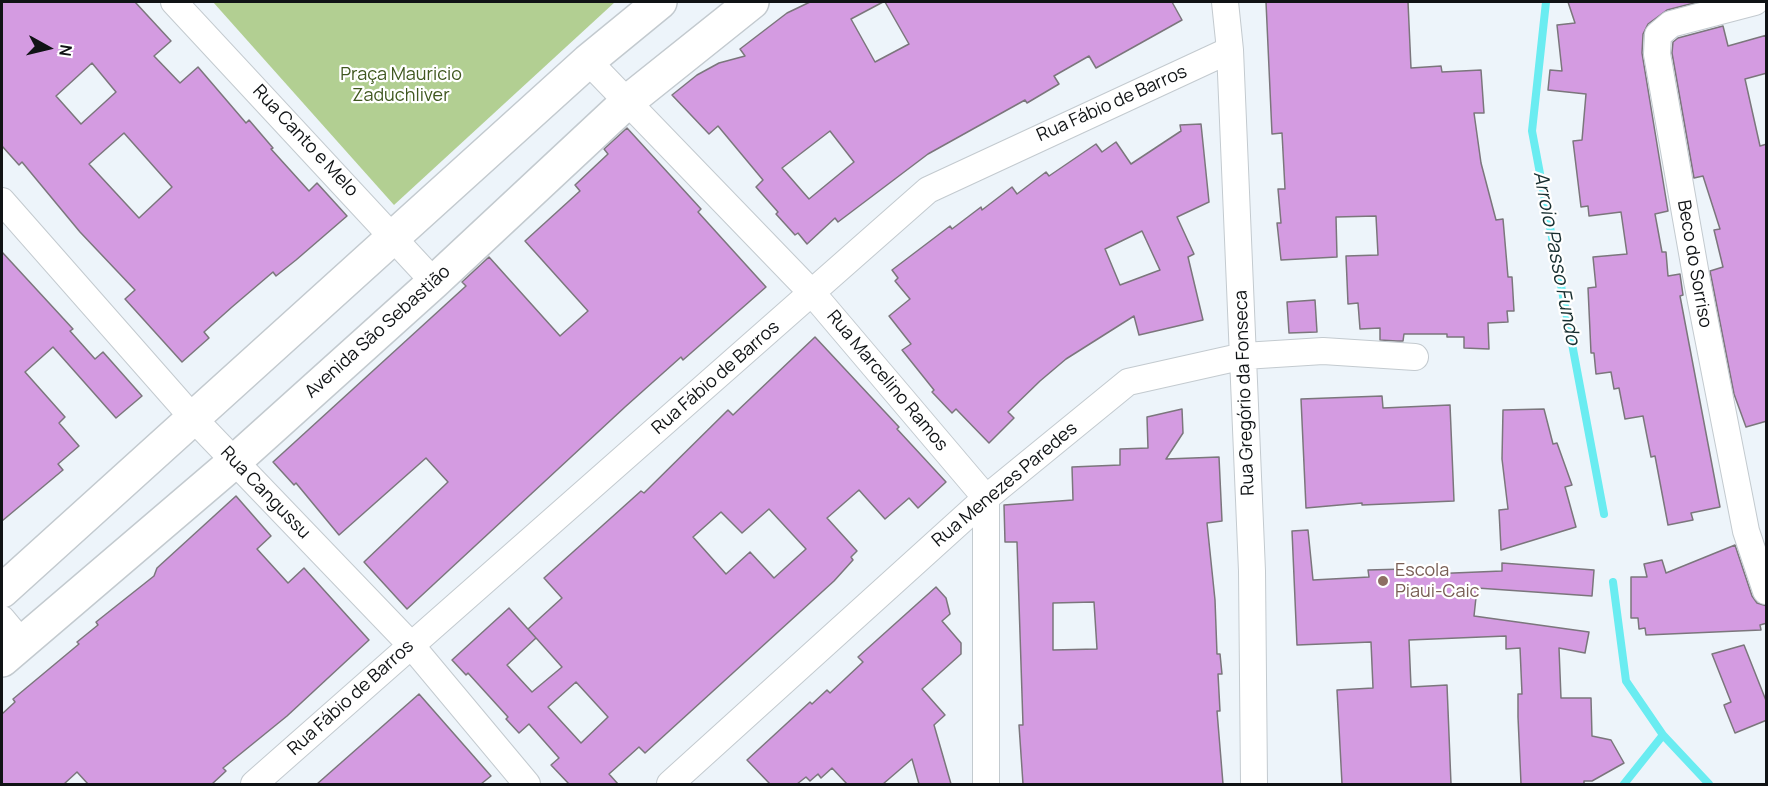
<!DOCTYPE html>
<meta charset="utf-8">
<style>
body{margin:0}
#map{position:relative;width:1768px;height:786px;overflow:hidden;background:#edf4fa;font-family:Manrope,sans-serif}
canvas{display:block}
.frame{position:absolute;inset:0;border:3px solid #101315;pointer-events:none}
.north{position:absolute;left:18px;top:18px;width:60px;height:60px;-webkit-text-stroke:4px #fff;paint-order:stroke;rotate:98deg;font-size:16px;font-weight:700;line-height:24px;text-align:center;color:#101315}
.north::after{content:'';display:block;margin:auto;width:21px;height:27px;background:#101315;clip-path:polygon(50% 0,100% 100%,50% 72%,0 100%)}
</style>
<div id="map">
<canvas width="1768" height="786"></canvas>
<div class="frame"></div>
<div class="north">N</div>
</div>
<script>
const context = document.querySelector('canvas').getContext('2d');
context.lineJoin = 'round';
function paint(path, color) { context.fillStyle = color; context.fill(path, 'evenodd'); }
function strokePath(path, color, width, dash) { context.strokeStyle = color; context.lineWidth = width; context.lineCap = dash ? 'butt' : 'round'; context.setLineDash(dash || []); context.stroke(path); }
function label(font, color, halo, rows, align = 'center') {
  context.font = font + ' Manrope,sans-serif'; context.lineWidth = 4.5; context.setLineDash([]); context.textBaseline = 'middle'; context.strokeStyle = halo; context.fillStyle = color; for (const [text, x, y, turn = 0] of rows) {
    context.save(); context.translate(x, y); context.rotate((+turn || 0) * Math.PI / 180); context.textAlign = isNaN(turn) ? turn : align; if (halo) context.strokeText(text, 0, 0); context.fillText(text, 0, 0); context.restore();
  }
}
const green = new Path2D(`
 M213,2H615L394,205Z`);
const stream = new Path2D(`
 M1546,2L1532,131L1604,514
 M1613,582L1626,681L1663,735L1709,784
 M1624,784L1663,735`);
const building = new Path2D(`
 M2,2H135L171,41L154,56L180,83L198,67L246,123L249,120L273,148L271,149L309,191L317,183L347,216L296,260L276,276L273,272L232,307L204,332L209,338L182,362L125,299L135,290L80,232L22,162L19,165L2,146ZM92,63L116,92L81,124L56,96ZM124,133L172,187L139,218L89,164Z
 M810,2H883L851,19L875,62L909,44L885,2H1172L1182,20L1096,68L1089,56L1054,76L1059,84L1027,103L1025,100L928,154L838,222L835,218L807,244L798,233L795,235L776,214L778,212L756,187L763,180L718,126L709,134L672,95L697,75L719,63L745,56L740,49L787,13ZM830,131L854,162L809,199L782,168Z
 M1266,2H1408L1411,68L1441,66L1442,72L1481,70L1484,113H1474L1481,163L1496,220L1503,219L1508,277H1512L1514,311H1507L1508,322L1488,323L1489,349L1464,348V337H1447V334H1404L1403,341H1397L1380,340V328L1360,329L1358,303L1348,304L1346,256L1378,255L1376,216L1336,217L1337,257L1281,260L1277,223H1281L1278,189H1285L1282,133L1272,134Z
 M1568,2H1698L1667,10L1648,24L1643,34L1642,53L1668,211L1655,214L1662,252H1666L1668,276L1680,274L1683,295L1680,296L1720,507L1691,513L1693,520L1668,525L1655,456L1651,457L1643,416L1625,419L1619,388L1614,389L1611,372L1596,374L1594,353H1591L1588,288L1596,287L1593,257L1627,254L1621,212L1589,216L1588,206L1581,207L1573,141L1582,140L1586,94L1548,90L1550,70L1562,71L1557,25L1575,23Z
 M1723,26L1728,46L1767,35V73L1745,79L1760,146L1767,144V421L1746,427L1734,394L1710,271L1723,267L1714,230L1720,229L1703,176L1694,178L1672,53L1673,42L1678,38Z
 M1201,124L1209,202L1177,217L1194,254L1188,257L1203,320L1139,335L1134,316L1066,359L1040,381L1008,412L1014,418L989,443L956,409L952,413L932,392L934,390L902,350L911,344L889,316L910,299L895,281L898,278L892,270L950,226L952,229L981,207L982,210L1012,187L1017,194L1046,172L1049,176L1096,144L1102,152L1116,142L1131,164L1181,131L1180,125ZM1142,231L1160,270L1120,285L1105,249Z
 M627,128L701,209L698,212L766,287L683,360L681,357L625,407L407,609L364,562L448,482L426,458L339,535L296,483L294,485L273,462L466,286L462,282L489,257L560,336L588,311L525,241L580,191L575,185L608,154L604,149Z
 M2,252L73,329L70,331L95,359L103,352L142,396L116,418L53,347L25,372L65,417L59,423L79,446L58,464L63,470L2,521Z
 M1315,300L1317,332L1289,333L1287,302Z
 M815,337L899,427L897,429L946,482L918,508L909,498L885,519L859,490L827,518L857,551L851,557L853,560L834,581L645,753L639,747L609,774L618,784H569L551,765L559,758L529,724L519,733L506,719L508,717L468,673L466,675L452,660L509,608L536,638L507,665L532,692L562,667L528,629L562,598L544,578L641,491L644,493L728,410L733,415ZM769,509L806,549L774,578L750,552L726,574L693,537L721,512L742,533ZM576,682L608,717L581,743L548,707Z
 M1382,396L1383,408L1450,405L1454,501L1362,505V503L1306,508L1301,399Z
 M1182,409L1183,433L1166,459L1219,457L1222,521L1207,523L1215,600L1217,654H1220L1222,674H1218L1220,711H1217L1223,784H1023L1019,725H1023L1017,542H1005L1004,505L1073,500L1072,467L1120,465V449L1148,448L1147,417ZM1094,602L1097,649L1053,650V603Z
 M1544,409L1553,444L1557,443L1572,485L1565,487L1576,527L1501,550L1499,510L1508,509L1502,459L1503,410Z
 M236,496L271,536L257,549L288,583L304,568L369,640L287,716L223,768L226,771L212,784H88L77,772L64,784H2V714L15,702L13,699L79,644L77,642L98,625L96,622L154,576L157,568Z
 M1308,530L1313,580L1369,577L1368,570L1405,569V575L1502,571V563L1594,570L1592,596L1477,588L1474,616L1589,632L1585,653L1559,648L1561,698H1591L1592,736L1611,740L1624,763L1592,781H1584V784H1521L1518,717V694H1522L1520,648L1506,649V636L1409,640L1411,687L1447,685L1451,784H1342L1337,690L1373,688L1371,642L1297,645L1292,531Z
 M1735,545L1752,596L1757,603L1767,606V623L1760,625L1761,630L1646,635L1645,628L1639,629L1638,618H1631V577H1647L1644,564L1662,560L1666,573Z
 M936,587L946,598L950,614L942,621L961,643V654L922,689L945,715L934,725L951,784H919L912,759L883,784H847L832,768L821,778L818,774L810,781L806,777L797,784H770L747,760L810,702L812,704L827,690L830,693L863,662L858,657Z
 M1744,645L1767,703V720L1735,733L1725,708L1724,705L1731,702L1712,654Z
 M419,694L491,776L481,784H317Z`);
const street = new Path2D(`
 M174,2L434,282
 M1225,2L1230,50L1252,571L1254,784
 M1755,2L1671,24L1658,35L1657,54L1697,281L1746,531L1766,591
 M588,61L813,294L986,498V784
 M2,201L193,418L410,644L527,784
 M2,619L22,643
 M254,784L928,190L1230,50
 M670,784L986,498L1128,382L1244,356L1323,351L1415,357`);
const secondary = new Path2D(`
 M2,591L588,61L660,2
 M2,660L235,461L434,282L627,102L752,2`);
const markers = [
 [1383,581,6,"#8d6e63"]
];
const parkNames = [
 ["Praça Mauricio",401,75],
 ["Zaduchliver",401,96]
];
const streetNames = [
 ["Rua Fábio de Barros",1112,104,-24],
 ["Rua Canto e Melo",305,141,47],
 ["Beco do Sorriso",1694,264,80],
 ["Avenida São Sebastião",378,332,-42],
 ["Rua Fábio de Barros",716,378,-41],
 ["Rua Marcelino Ramos",887,381,50],
 ["Rua Gregório da Fonseca",1245,393,-92],
 ["Rua Menezes Paredes",1005,485,-40],
 ["Rua Cangussu",265,493,46],
 ["Rua Fábio de Barros",351,698,-42]
];
const educationNames = [
 ["Escola",1395,571],
 ["Piaui-Caic",1395,592]
];
const waterNames = [
 ["Arroio Passo Fundo",1556,258,79]
];
paint(green, '#b2cf92');
strokePath(stream, '#6aecf1', 8);
paint(building, '#d49be1');
strokePath(building, '#7b767c', 1.5);
strokePath(street, '#c3cacf', 28);
strokePath(secondary, '#c3cacf', 36);
strokePath(street, '#fff', 26);
strokePath(secondary, '#fff', 33);
for (const [x, y, r, color] of markers) { const dot = new Path2D(); dot.arc(x, y, r, 0, 2 * Math.PI); context.fillStyle = color; context.fill(dot); strokePath(dot, '#fff', 2); }
label('18px', '#3f571f', '#fff', parkNames);
label('18px', '#101315', '#fff', streetNames);
label('18px', '#785e54', '#fff', educationNames, 'left');
label('italic 20px', '#172e2f', '#fff', waterNames);
</script>
